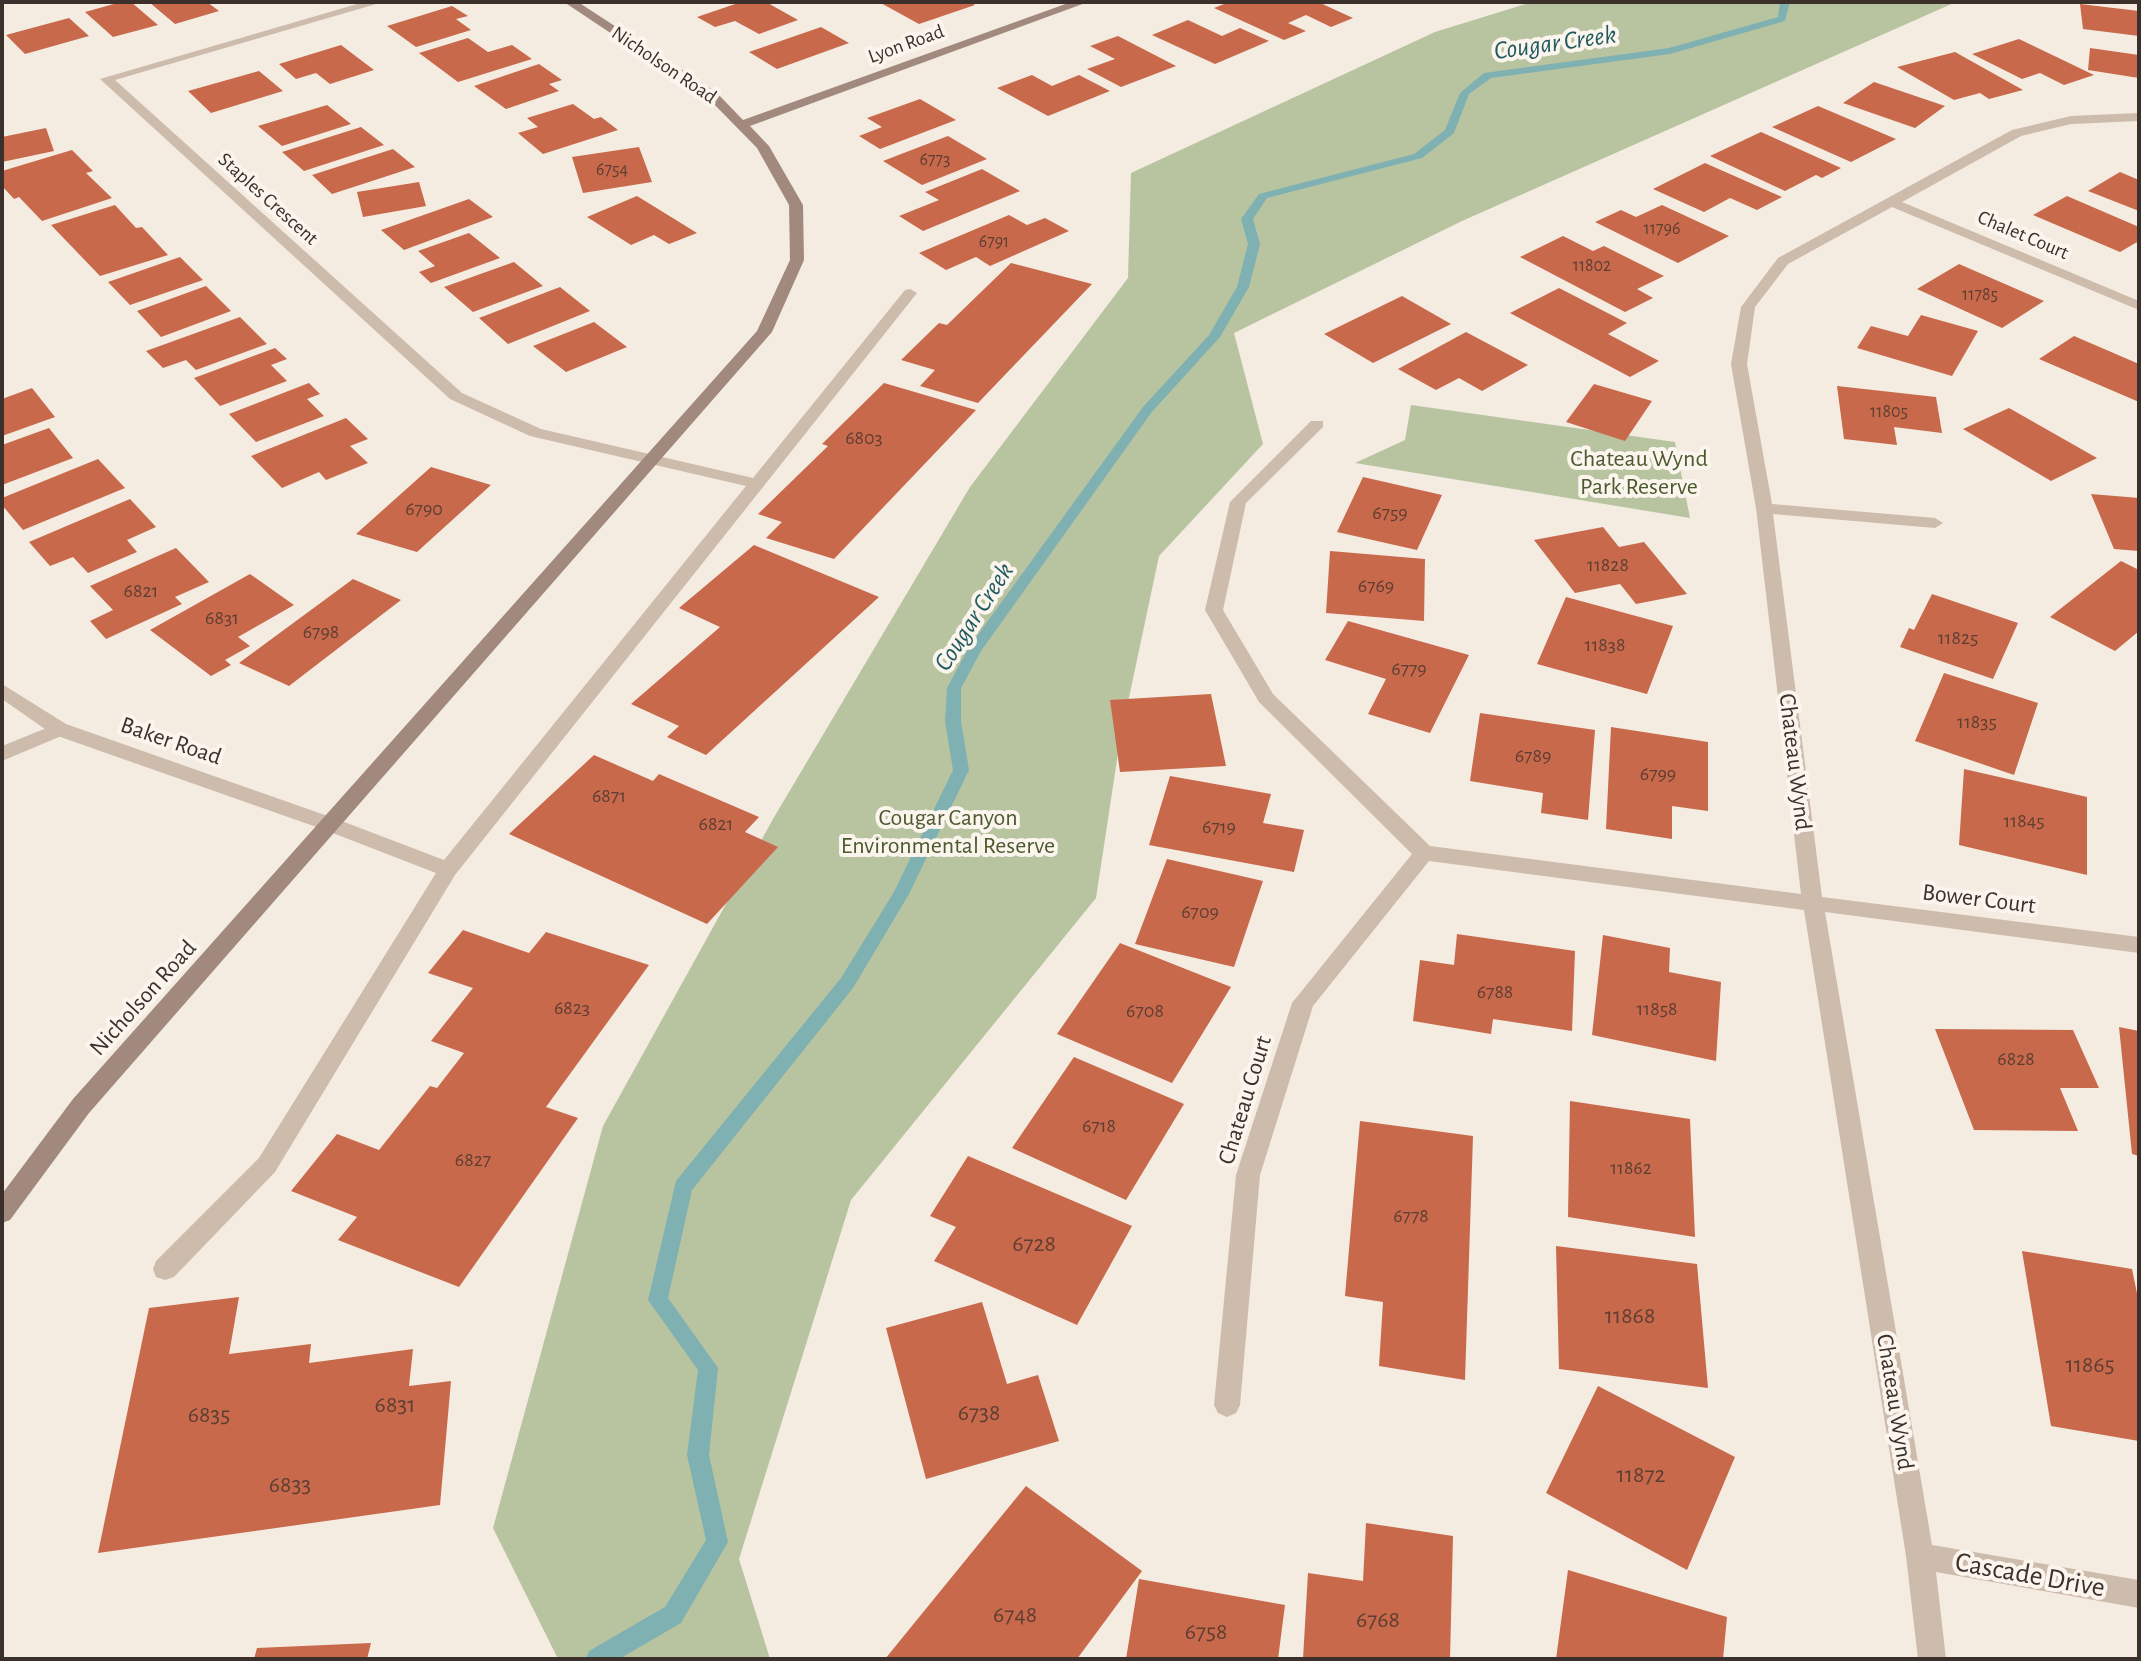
<!DOCTYPE html>
<style>
body{margin:0}
#map{position:relative;width:2141px;height:1661px;overflow:hidden;background:#f4ebe1;font-family:"Alegreya Sans",sans-serif}
canvas{display:block}
.frame{position:absolute;inset:0;border:4px solid #3b302b;pointer-events:none}
</style>
<div id="map">
<canvas width="2141" height="1661"></canvas>
<div class="frame"></div>
</div>
<script>
const context = document.querySelector('canvas').getContext('2d');
context.lineJoin = 'round';
function paint(path, color) { context.fillStyle = color; context.fill(path, 'evenodd'); }
function label(font, color, halo, rows, align = 'center') {
  context.font = font + ' "Alegreya Sans",sans-serif'; context.lineWidth = 8; context.setLineDash([]); context.textBaseline = 'middle'; context.strokeStyle = halo; context.fillStyle = color; for (const [text, x, y, turn = 0] of rows) {
    context.save(); context.translate(x, y); context.rotate((+turn || 0) * Math.PI / 180); context.textAlign = isNaN(turn) ? turn : align; if (halo) context.strokeText(text, 0, 0); context.fillText(text, 0, 0); context.restore();
  }
}
const green = new Path2D(`
 M1532,2H1956L1462,221L1234,333L1263,444L1159,556L1120,740L1096,898L851,1200L739,1559L770,1659H558L493,1528L603,1126L773,819L970,487L1128,278L1131,173L1435,32Z
 M1411,405L1675,442L1690,518L1355,463L1405,440Z`);
const stream = new Path2D(`
 M1780,2H1790L1785,21L1670,54L1491,78L1469,94L1454,133L1422,158L1267,198L1253,219L1260,244L1249,287L1220,337L1151,413L981,651L961,688V721L969,770L909,894L853,988L692,1190L668,1298L718,1368L709,1455L728,1542L681,1623L619,1659H586L589,1651L665,1607L706,1540L687,1455L698,1370L648,1300L676,1181L841,978L894,892L953,770L945,721L947,688L969,647L1143,407L1209,335L1237,287L1248,244L1241,219L1259,194L1414,154L1445,130L1460,93L1484,73L1669,48L1778,17Z`);
const building = new Path2D(`
 M121,2H131L158,25L113,37L85,12Z
 M149,2H207L219,11L175,24Z
 M741,2H766L798,20L759,34L735,21L715,27L697,17Z
 M879,2H970L975,5L919,24Z
 M1229,2H1318L1353,18L1331,27L1306,15L1288,23L1306,31L1284,40L1214,8Z
 M2080,4L2139,11V36L2083,29Z
 M452,6L468,16L456,19L471,30L416,47L387,26Z
 M69,18L89,36L25,54L6,35Z
 M1188,20L1222,36L1240,28L1269,41L1215,64L1152,35Z
 M821,27L849,43L777,69L749,52Z
 M1118,36L1176,66L1121,87L1087,69L1115,59L1090,46Z
 M468,38L488,52L512,45L532,59L458,82L419,53Z
 M2019,39L2094,75L2064,85L2040,73L2022,79L1972,54Z
 M341,45L374,70L330,84L316,73L296,79L279,64Z
 M2090,48L2139,55V78L2088,70Z
 M1955,52L2023,90L1989,99L1980,93L1954,100L1897,67Z
 M539,64L562,80L549,84L559,91L506,109L474,86Z
 M259,71L283,91L211,113L188,91Z
 M1032,75L1052,86L1079,75L1110,91L1048,116L997,88Z
 M1874,82L1945,106L1915,128L1843,103Z
 M920,99L956,120L880,149L859,136L882,127L867,118Z
 M573,104L594,119L601,117L618,130L543,154L518,133L538,127L527,118Z
 M327,105L351,124L282,146L258,126Z
 M1818,106L1896,139L1851,162L1772,127Z
 M361,127L384,145L304,171L282,152Z
 M46,128L54,151L2,162V137Z
 M1761,132L1841,168L1822,178L1816,175L1785,191L1710,156Z
 M948,136L987,159L922,185L883,161Z
 M639,147L652,182L583,193L572,157Z
 M393,149L415,167L332,194L312,175Z
 M72,150L93,171L86,173L112,198L42,221L19,197L14,199L2,186V171Z
 M1705,163L1782,197L1757,210L1730,198L1704,212L1653,189Z
 M982,169L1020,191L923,231L899,216L939,200L925,192Z
 M2120,172L2139,180V211L2088,191Z
 M419,182L426,206L363,217L357,192Z
 M637,196L697,233L669,244L654,235L631,245L587,217Z
 M2067,196L2139,227V241L2120,252L2033,215Z
 M469,199L493,217L404,250L381,230Z
 M115,205L136,228L142,227L168,255L100,276L51,225Z
 M1662,205L1729,236L1678,263L1595,222L1621,210L1636,217Z
 M1009,215L1027,225L1045,218L1069,231L990,266L976,257L946,270L919,253Z
 M469,233L500,258L431,283L419,272L435,266L418,251Z
 M1563,236L1593,251L1604,246L1664,276L1637,289L1653,298L1625,312L1520,257Z
 M180,257L203,280L130,305L108,282Z
 M514,262L543,286L473,312L444,287Z
 M1011,263L1092,284L978,403L920,386L935,370L901,360L939,323L947,325Z
 M1959,264L2044,301L2002,328L1917,289Z
 M206,286L231,311L161,337L137,311Z
 M560,287L590,311L508,344L479,318Z
 M1559,288L1627,323L1608,334L1659,361L1630,377L1510,313Z
 M1402,296L1451,324L1373,363L1324,334Z
 M1921,315L1978,331L1952,376L1857,348L1871,326L1908,336Z
 M240,317L267,344L196,370L186,360L163,368L146,351Z
 M594,322L627,347L566,372L533,346Z
 M1466,332L1528,365L1482,391L1459,378L1436,390L1398,369Z
 M2074,336L2139,364V402L2039,359Z
 M275,348L287,359L271,365L287,381L220,406L194,378Z
 M309,383L320,394L307,399L324,416L256,442L229,414Z
 M884,383L976,410L834,559L766,538L782,522L758,514L828,446L822,444Z
 M1594,384L1652,401L1625,441L1566,422Z
 M1837,386L1936,397L1942,433L1894,427L1897,445L1844,439Z
 M32,388L55,417L2,436V399Z
 M2009,408L2097,458L2051,481L1963,429Z
 M346,418L368,439L350,446L368,463L326,480L319,472L282,488L251,456Z
 M49,428L73,458L2,485V445Z
 M98,459L125,488L23,530L2,505V498Z
 M431,467L491,485L417,552L356,534Z
 M1363,477L1442,495L1417,550L1337,532Z
 M2091,494L2139,498V551L2114,549Z
 M130,499L156,527L127,540L137,552L88,573L73,557L50,566L29,542Z
 M1603,527L1619,547L1644,542L1687,594L1636,604L1620,584L1575,593L1534,540Z
 M754,545L879,597L706,755L667,737L679,726L631,704L720,627L679,608Z
 M176,548L209,582L175,597L182,604L106,639L90,621L113,610L90,586Z
 M1330,551L1425,559L1424,621L1326,613Z
 M2121,561L2139,570V631L2115,651L2050,617Z
 M250,574L294,605L238,637L250,646L225,660L231,665L211,676L150,630Z
 M353,579L401,600L289,686L239,663Z
 M1932,594L2018,623L1993,679L1900,647L1909,628L1914,630Z
 M1566,597L1673,626L1647,694L1537,664Z
 M1348,621L1469,655L1430,733L1368,714L1386,679L1325,660Z
 M1944,673L2038,703L2014,775L1915,741Z
 M1211,694L1226,766L1120,772L1110,700Z
 M1480,713L1595,730L1588,820L1541,813L1543,793L1470,781Z
 M1611,727L1708,742V811L1672,806V839L1606,829Z
 M594,755L653,781L659,774L759,817L745,832L778,847L707,924L509,834Z
 M1964,769L2087,797V875L1959,845Z
 M1170,776L1271,794L1263,823L1304,830L1294,872L1149,845Z
 M1167,859L1263,881L1234,967L1135,944Z
 M463,930L529,953L546,932L649,965L546,1107L578,1118L459,1287L338,1240L357,1217L291,1191L337,1134L379,1150L430,1086L437,1088L464,1053L431,1041L473,988L428,973Z
 M1457,934L1575,951L1572,1031L1493,1019L1491,1034L1413,1021L1420,960L1454,965Z
 M1603,935L1670,948L1669,972L1721,982L1716,1061L1592,1035Z
 M1120,943L1231,987L1172,1083L1057,1034Z
 M2119,1027L2139,1031V1156L2132,1154Z
 M1935,1029L2073,1030L2099,1088H2060L2078,1131L1974,1130Z
 M1074,1057L1184,1104L1126,1200L1012,1148Z
 M1570,1101L1690,1119L1695,1237L1568,1217Z
 M1360,1121L1473,1136L1465,1380L1379,1366L1383,1302L1345,1296Z
 M968,1156L1132,1226L1077,1325L934,1261L956,1227L930,1216Z
 M1556,1246L1697,1264L1708,1388L1559,1369Z
 M2022,1251L2132,1269L2139,1303V1441L2051,1426Z
 M239,1297L229,1354L311,1344L309,1363L413,1349L409,1386L451,1381L440,1505L98,1553L149,1308Z
 M982,1302L1007,1384L1038,1375L1059,1441L926,1479L886,1328Z
 M1598,1386L1735,1457L1687,1570L1546,1493Z
 M1026,1486L1142,1571L1077,1659H885Z
 M1366,1523L1453,1536L1450,1659H1303L1308,1573L1363,1581Z
 M1568,1570L1727,1617L1723,1659H1556Z
 M1139,1579L1285,1605L1278,1659H1126Z
 M371,1643L367,1659H254L257,1648Z`);
const lane = new Path2D(`
 M59,723L68,729L66,734L2,761V746Z`);
const street = new Path2D(`
 M364,2H383L115,80L462,393L541,429L753,478L905,290L910,289L917,293L455,875L275,1172L174,1277L165,1280L156,1277L153,1269L156,1261L259,1158L436,873L325,830L52,734L2,699V684L66,724L339,820L444,860L746,486L530,436L450,399L100,79Z
 M2139,113V121L2071,124L2021,136L1902,202L2139,301V310L1892,207L1788,264L1755,307L1747,364L1772,504L1935,518L1943,523L1935,528L1773,514L1822,897L2139,937V953L1825,912L1932,1545L2139,1580V1608L1936,1572L1946,1659H1918L1906,1556L1804,910L1429,861L1313,1006L1260,1175L1240,1405L1236,1413L1227,1417L1218,1413L1214,1405L1236,1175L1292,1003L1412,854L1259,702L1205,610L1230,502L1311,421H1323V427L1246,503L1223,610L1273,694L1430,846L1801,894L1756,508L1731,364L1741,307L1778,258L2012,130L2071,116Z`);
const secondary = new Path2D(`
 M564,2H578L716,92L743,120L1071,2H1088L750,126L769,146L803,205L804,260L772,332L89,1113L10,1220L2,1223V1194L73,1099L757,331L790,260L789,205L757,148L708,98Z`);
const farNumbernames = [
 ["6773",935,160],
 ["6754",612,170],
 ["11796",1662,229],
 ["6791",994,242],
 ["11802",1592,266],
 ["11785",1980,295],
 ["11805",1889,412]
];
const farStreetnames = [
 ["Lyon Road",906,44,-20],
 ["Nicholson Road",664,65,34],
 ["Staples Crescent",268,199,42],
 ["Chalet Court",2023,235,23]
];
const numberNames = [
 ["6803",864,438],
 ["6790",424,509],
 ["6759",1390,513],
 ["11828",1608,565],
 ["6769",1376,586],
 ["6821",141,591],
 ["6831",222,618],
 ["6798",321,632],
 ["11825",1958,638],
 ["11838",1605,645],
 ["6779",1409,669],
 ["11835",1977,722],
 ["6789",1533,756],
 ["6799",1658,774],
 ["6871",609,796],
 ["11845",2024,821],
 ["6821",716,824],
 ["6719",1219,827],
 ["6709",1200,912],
 ["6788",1495,992],
 ["6823",572,1008],
 ["11858",1657,1009],
 ["6708",1145,1011],
 ["6828",2016,1059],
 ["6718",1099,1126],
 ["6827",473,1160],
 ["11862",1631,1168],
 ["6778",1411,1216]
];
const parkNames = [
 ["Chateau Wynd",1639,459],
 ["Park Reserve",1639,487],
 ["Cougar Canyon",948,818],
 ["Environmental Reserve",948,846]
];
const streetNames = [
 ["Baker Road",171,741,19],
 ["Chateau Wynd",1795,762,83],
 ["Bower Court",1979,899,7],
 ["Nicholson Road",143,998,-48],
 ["Chateau Court",1245,1100,-73],
 ["Chateau Wynd",1895,1402,81]
];
const nearNumbernames = [
 ["6728",1034,1244],
 ["11868",1630,1316],
 ["11865",2090,1365],
 ["6831",395,1405],
 ["6738",979,1413],
 ["6835",209,1415],
 ["11872",1641,1475],
 ["6833",290,1485],
 ["6748",1015,1615],
 ["6768",1378,1620],
 ["6758",1206,1632]
];
const waterNames = [
 ["Cougar Creek",1555,43,-8],
 ["Cougar Creek",974,617,-57]
];
const nearStreetnames = [
 ["Cascade Drive",2030,1575,10]
];
paint(green, '#b8c4a0');
paint(stream, '#7fb0b2');
paint(building, '#c8694b');
paint(lane, '#cdbbac');
paint(street, '#cdbbac');
paint(secondary, '#a18a7d');
label('18px', '#5e3e33', null, farNumbernames);
label('20px', '#3b302b', '#fbf5ee', farStreetnames);
label('20px', '#5e3e33', null, numberNames);
label('24px', '#4a5a2e', '#fbf5ee', parkNames);
label('24px', '#3b302b', '#fbf5ee', streetNames);
label('24px', '#5e3e33', null, nearNumbernames);
label('italic 26px', '#1f5a5e', '#fbf5ee', waterNames);
label('28px', '#3b302b', '#fbf5ee', nearStreetnames);
</script>
